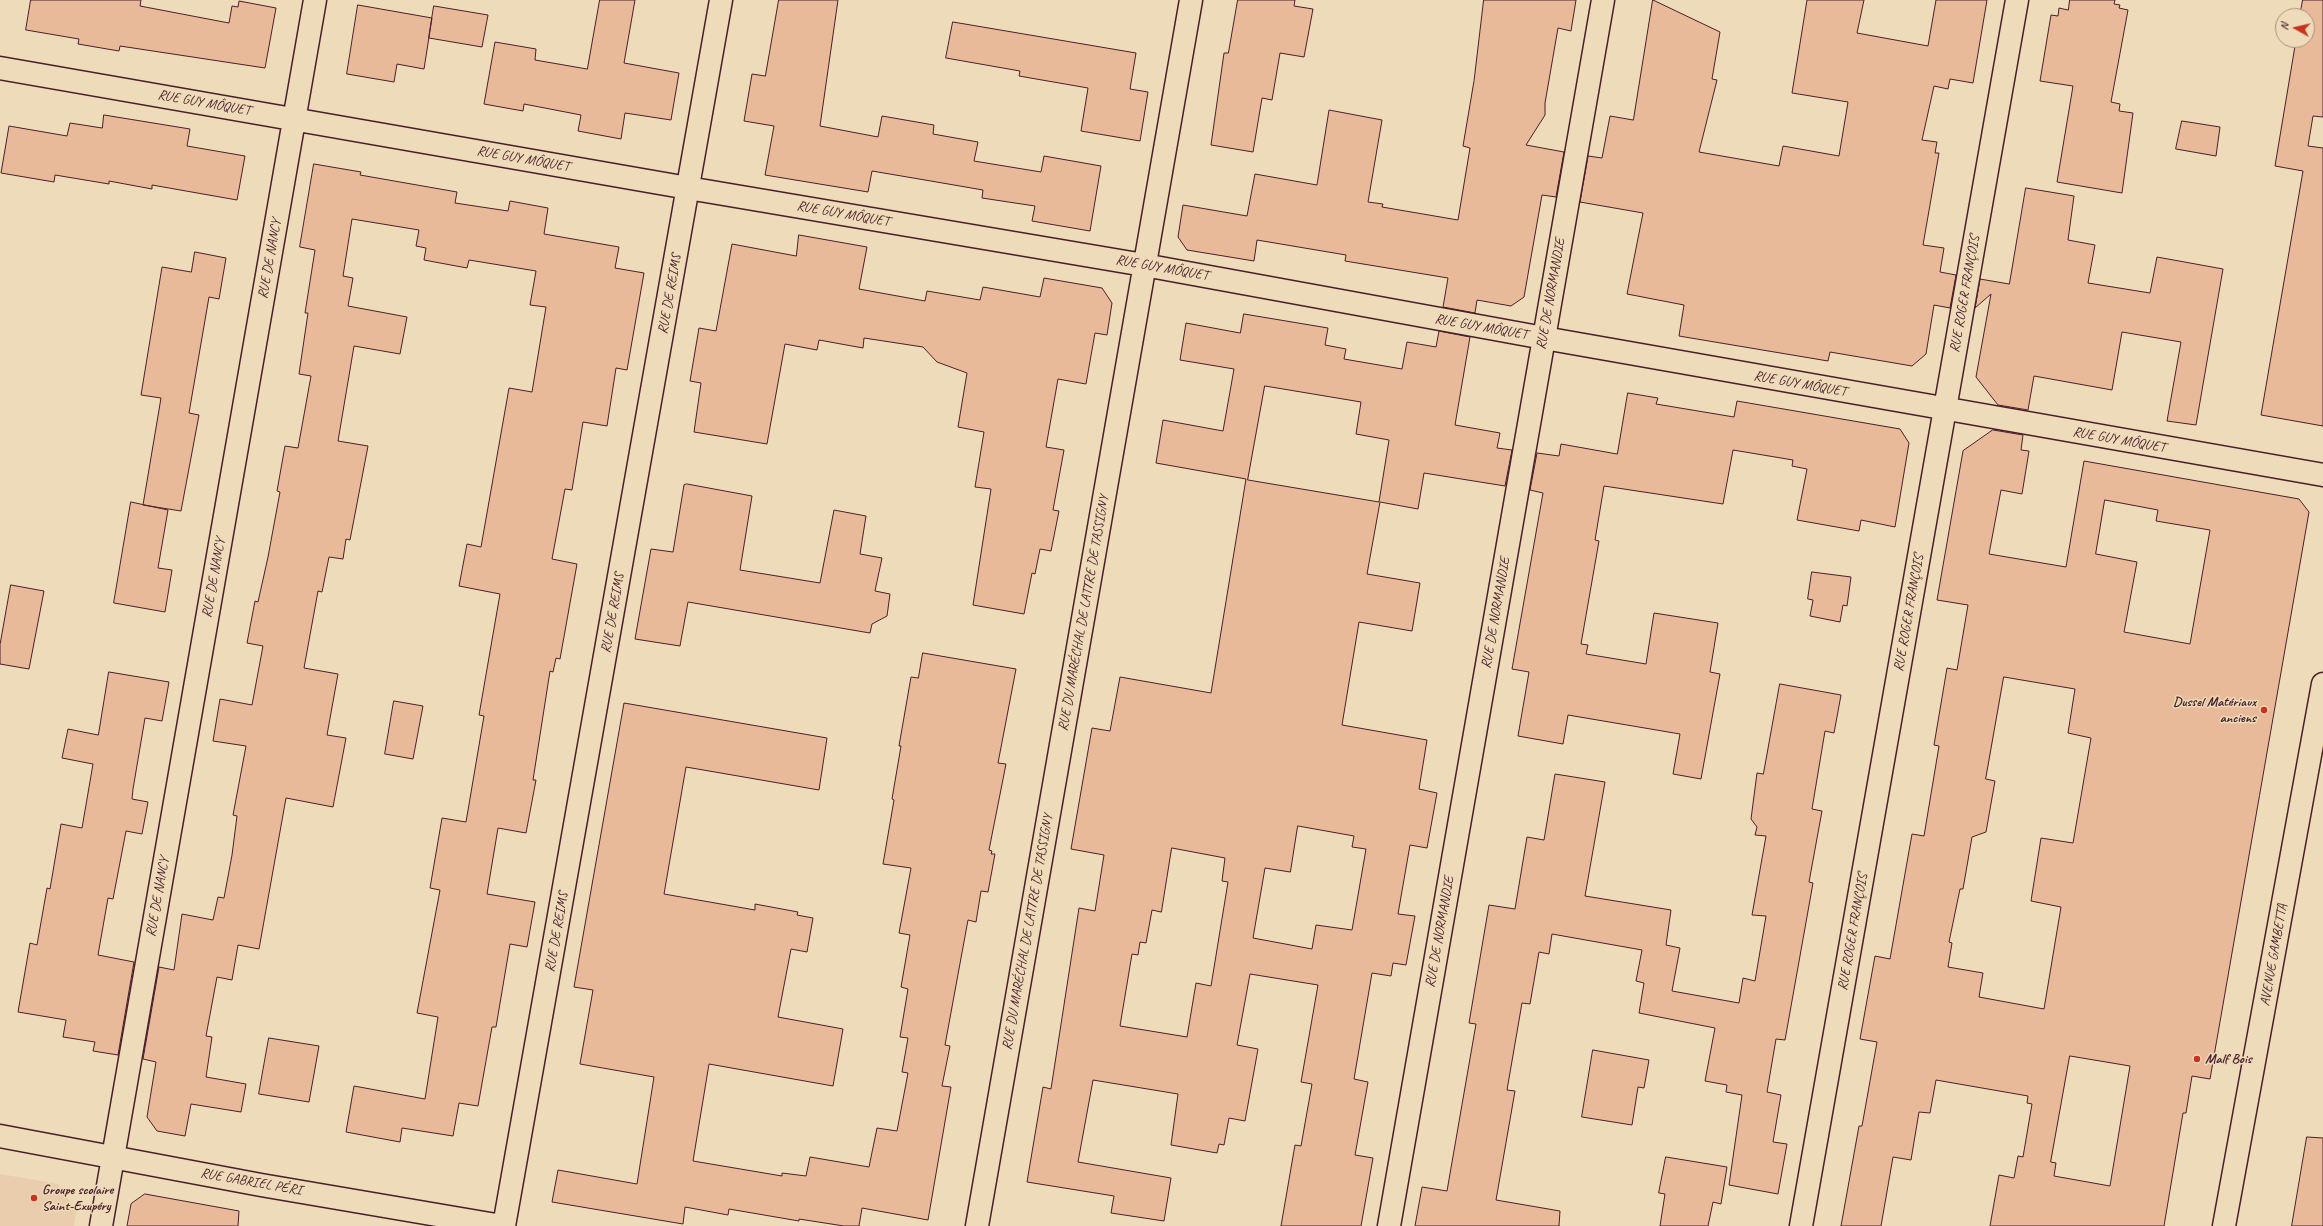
<!DOCTYPE html>
<meta charset="utf-8">
<style>
body{margin:0}
#map{position:relative;width:2323px;height:1226px;overflow:hidden;background:#eedbb9;font-family:Caveat,sans-serif}
canvas{display:block}
.north{position:absolute;left:2275px;top:8px;width:40px;height:40px;box-sizing:border-box;background:#eedbb9;border:1px solid #ac9080;border-radius:50%;rotate:278deg;font-size:11px;font-weight:700;line-height:16px;text-align:center;color:#4a1f2b}
.north::after{content:'';display:block;margin:auto;width:14px;height:18px;background:#c8321e;clip-path:polygon(50% 0,100% 100%,50% 72%,0 100%)}
</style>
<div id="map">
<canvas width="2323" height="1226"></canvas>
<div class="north">N</div>
</div>
<script>
const context = document.querySelector('canvas').getContext('2d');
context.lineJoin = 'round';
function paint(path, color) { context.fillStyle = color; context.fill(path, 'evenodd'); }
function strokePath(path, color, width, dash) { context.strokeStyle = color; context.lineWidth = width; context.lineCap = dash ? 'butt' : 'round'; context.setLineDash(dash || []); context.stroke(path); }
function label(font, color, halo, rows, align = 'center') {
  context.font = font + ' Caveat,sans-serif'; context.lineWidth = 3; context.setLineDash([]); context.textBaseline = 'middle'; context.strokeStyle = halo; context.fillStyle = color; for (const [text, x, y, turn = 0] of rows) {
    context.save(); context.translate(x, y); context.rotate((+turn || 0) * Math.PI / 180); context.textAlign = isNaN(turn) ? turn : align; if (halo) context.strokeText(text, 0, 0); context.fillText(text, 0, 0); context.restore();
  }
}
const built = new Path2D(`
 M0,1174L58,1184L76,1211L74,1226H0Z`);
const building = new Path2D(`
 M31,0H141L140,6L229,23L232,6L238,7L239,1L276,8L265,68L120,46L119,51L78,44L79,39L26,30Z
 M600,0H635L624,63L679,73L671,120L625,113L621,139L578,131L581,115L524,104L523,111L484,104L495,42L536,49L535,60L587,69Z
 M779,0H838L820,126L878,137L882,116L934,125L933,134L978,142L974,161L1041,172L1044,156L1101,166L1090,231L1032,221L1035,206L982,198L983,190L925,180L872,171L868,192L765,175L774,126L744,121L752,74L765,76Z
 M1238,0H1295L1294,6L1313,9L1304,57L1280,53L1272,100L1262,98L1253,152L1211,145L1224,53H1228Z
 M1484,0H1576L1571,31L1558,28L1545,103V115L1526,145L1564,152L1556,197L1542,195L1524,297L1511,306L1477,300L1475,313L1443,307L1448,278L1345,261L1346,255L1257,240L1254,261L1187,250L1178,237L1183,205L1247,216L1255,174L1317,185L1329,110L1382,120L1368,202L1383,204L1382,207L1458,220L1470,148L1463,146L1474,81Z
 M1653,0L1720,32L1712,79L1717,80L1699,152L1779,166L1783,146L1839,156L1848,102L1792,93L1807,0H1864L1857,33L1928,46L1936,0H1987L1973,83L1950,79L1948,89L1934,86L1922,140L1937,142L1935,153H1939L1923,245L1944,248L1940,272L1956,275L1950,308L1934,305L1926,354L1912,366L1830,352L1828,361L1679,336L1684,305L1627,294L1643,213L1580,202L1588,156L1602,158L1610,116L1633,120Z
 M2070,0H2115L2114,4L2120,5L2119,8L2128,10L2111,102L2120,104L2119,111L2133,113L2122,193L2057,182L2073,86L2040,81L2051,15L2058,16L2059,8L2068,10Z
 M2303,0H2323V117L2313,116L2308,146L2323,148V426L2261,415L2303,171L2275,166L2296,40H2307V16H2300Z
 M358,5L432,18L424,69L397,64L394,82L347,74Z
 M434,6L488,15L482,47L429,38Z
 M953,22L1136,53L1130,89L1148,92L1140,141L1081,131L1088,88L1019,76L1020,71L946,58Z
 M104,115L190,129L187,146L245,156L237,200L152,185V189L109,181V184L55,175L54,182L1,173L9,126L67,136L70,123L102,128Z
 M2182,121L2220,127L2216,156L2176,149Z
 M314,164L361,172L360,175L457,192L455,203L508,211L510,201L548,208L544,234L619,247L615,268L644,273L627,370L616,368L607,426L583,422L572,490L565,489L552,559L577,564L560,659L556,658L553,672L550,671L533,780H536L526,833L498,828L487,894L535,902L527,947L510,944L496,1027H492L478,1106L459,1103L453,1136L402,1128L400,1142L346,1132L354,1086L425,1099L438,1017L417,1013L440,890L430,888L442,818L466,822L484,716L479,715L500,594L459,586L467,544L481,547L509,388L532,392L546,307L530,305L536,271L469,260L467,268L424,260L426,248L416,246L419,230L352,219L343,276L353,278L348,306L407,317L400,354L354,346L338,441L368,446L350,540L346,539L343,559L329,557L322,592L318,591L304,668L338,674L327,735L346,738L333,807L286,798L259,949L238,945L232,980L217,977L206,1036L212,1037L206,1077L246,1084L241,1112L191,1104L185,1136L157,1131L147,1117L156,1062L143,1059L159,967L174,970L182,914L213,920L218,897L224,898L232,855L237,816L233,815L246,746L213,741L220,699L252,705L263,646L247,643L255,601L258,602L268,557L280,492L277,491L285,446L298,448L311,376L299,374L308,313H305L315,250L300,247Z
 M2026,188L2074,196L2068,240L2095,245L2088,283L2150,293L2157,257L2223,269L2196,425L2167,421L2181,342L2122,332L2112,390L2034,376L2028,410L1998,405L1976,377L1991,294L1975,308L1980,279L2009,284Z
 M799,235L867,247L859,289L925,301L927,291L980,300L983,287L1040,297L1044,278L1102,288L1112,303L1107,335L1095,333L1086,384L1058,379L1046,447L1064,450L1053,510L1059,511L1051,551L1040,549L1035,574L1032,573L1024,614L973,605L991,489L975,487L984,432L958,427L967,373L937,362L923,347L864,338L863,348L819,340L817,350L785,344L767,444L694,432L701,383L690,381L699,328L716,331L732,244L796,256Z
 M195,252L226,258L219,299L209,297L189,413L199,415L181,511L143,505L161,398L141,395L162,267L191,272Z
 M1244,314L1328,328L1325,345L1346,349L1344,359L1402,369L1407,342L1436,347L1439,331L1470,337L1455,425L1500,433L1497,448L1512,450L1505,486L1424,473L1418,509L1380,502L1367,574L1420,583L1412,631L1359,622L1342,725L1427,740L1419,789L1437,793L1427,848L1410,845L1398,914L1415,916L1406,965L1393,963L1391,976L1372,973L1354,1079L1368,1082L1355,1155L1373,1158L1361,1226H1281L1295,1145L1301,1146L1312,1084L1301,1082L1318,985L1250,974L1237,1045L1258,1049L1245,1121L1229,1118L1224,1145L1219,1144L1217,1153L1171,1145L1178,1094L1093,1080L1078,1162L1171,1178L1164,1221L1111,1213L1114,1196L1027,1182L1043,1087L1051,1089L1079,908L1095,911L1104,855L1071,849L1092,728L1110,731L1120,677L1211,693L1246,479L1156,463L1163,420L1223,431L1234,369L1180,360L1186,323L1240,333ZM1265,386L1361,402L1356,434L1389,440L1379,502L1248,480ZM1298,826L1354,836L1352,847L1366,849L1352,930L1316,925L1312,949L1253,938L1265,868L1290,872ZM1172,848L1225,858L1222,881L1228,882L1211,986L1196,983L1187,1037L1120,1026L1132,954L1138,955L1140,942L1146,943L1152,910L1161,912Z
 M1628,393L1658,398L1656,404L1734,417L1737,401L1900,429L1909,443L1895,527L1861,520L1859,531L1797,520L1807,469L1792,466L1793,460L1733,450L1723,504L1604,486L1595,540L1599,541L1581,644L1588,645L1586,654L1646,664L1654,613L1718,623L1710,672L1720,674L1701,779L1673,774L1680,734L1568,715L1563,744L1518,736L1529,672L1512,669L1543,493L1530,490L1537,453L1559,456L1561,444L1617,454Z
 M1993,430L2023,435L2021,450L2029,451L2022,494L2001,490L1989,554L2066,567L2084,461L2299,499L2309,512L2210,1079L2192,1076L2186,1113H2183L2164,1226H1990L1999,1175L2014,1178L2018,1156L2023,1157L2032,1104L2027,1103L2028,1096L1936,1080L1930,1113L1919,1112L1911,1160L1893,1157L1881,1226H1841L1859,1126H1862L1877,1042L1860,1039L1875,956L1890,959L1912,834L1924,836L1939,746L1934,745L1947,668L1957,670L1968,605L1937,600L1963,451ZM2105,500L2158,510L2156,521L2210,530L2190,644L2124,632L2137,562L2096,554ZM2004,677L2075,689L2068,733L2091,738L2073,843L2041,838L2031,901L2061,907L2044,1009L1979,997L1983,973L1948,967L1952,943L1949,942L1960,889H1963L1972,837L1986,832L1995,781L1986,779ZM2070,1056L2130,1066L2110,1186L2054,1176L2056,1163L2051,1162Z
 M687,484L752,496L740,570L820,583L834,510L866,516L860,554L882,558L875,591L890,594L887,616L872,624L870,633L688,602L680,646L635,639L651,549L673,552L684,485Z
 M131,502L168,510L158,568L172,570L165,612L114,603Z
 M1812,572L1851,577L1847,606L1843,605L1840,622L1810,616L1813,600L1808,599Z
 M11,585L44,591L29,669L0,664V645Z
 M923,653L1016,669L998,763L1006,764L989,850L992,851L991,854H995L988,892L981,891L976,922L968,920L945,1045L950,1046L942,1086L951,1087L928,1220L862,1208L859,1226H844L799,1219V1221L729,1209L728,1215L685,1207L683,1224L552,1202L558,1170L637,1184L654,1077L580,1064L593,990L574,987L624,703L827,738L819,790L686,767L664,894L755,910V904L798,912L797,915L813,918L807,952L791,949L778,1017L843,1029L833,1086L709,1064L693,1161L782,1176V1173L806,1176L810,1157L869,1167L877,1128L897,1131L908,1073L902,1072L908,1038L900,1037L908,989L901,987L910,935L899,933L911,868L883,864L894,800L892,799L901,746H899L911,677L918,678Z
 M109,672L169,682L162,721L145,718L133,789L132,799L148,802L142,834L126,831L113,899L108,898L98,955L134,962L118,1055L93,1051L95,1042L63,1037L66,1020L18,1012L30,943L37,945L47,888L50,889L61,824L82,828L93,764L62,758L68,729L98,735Z
 M1780,684L1841,695L1834,733L1825,731L1812,809L1822,811L1809,882L1813,883L1785,1040L1776,1039L1767,1092L1781,1095L1773,1142L1787,1144L1778,1194L1729,1185L1742,1095L1726,1092L1727,1085L1705,1081L1715,1028L1639,1013L1644,983L1636,981L1642,950L1552,934L1549,954L1539,952L1530,1004L1522,1003L1507,1090L1515,1091L1496,1200L1560,1211L1559,1226H1415L1422,1187L1447,1191L1476,1024L1469,1023L1489,905L1515,909L1527,837L1544,840L1555,774L1605,782L1585,896L1671,910L1666,945L1680,948L1672,991L1739,1003L1743,978L1755,981L1766,916L1752,915L1766,836L1755,835L1757,827L1751,819L1757,773L1763,774Z
 M394,701L423,706L413,759L385,754Z
 M269,1038L319,1046L309,1102L259,1094Z
 M1593,1050L1649,1060L1644,1088L1638,1087L1632,1125L1582,1117Z
 M2307,1137L2323,1138V1226H2292Z
 M1666,1157L1727,1167L1721,1204L1713,1202L1708,1226H1660L1665,1194L1659,1193Z
 M145,1194L239,1211L238,1226H127L131,1204Z`);
const minor = new Path2D(`
 M0,68L688,188L1144,265L1544,338L2323,475
 M0,1136L261,1185L502,1226
 M101,1226L315,0
 M504,1226L721,0
 M977,1226L1191,0
 M1389,1226L1603,0
 M1801,1226L2017,0`);
const tertiary = new Path2D(`
 M2224,1226L2323,684`);
const markers = [
 [2264,710,4,"#c8321e"],
 [2197,1059,4,"#c8321e"],
 [34,1198,4,"#c8321e"]
];
const streetNames = [
 ["RUE GUY MÔQUET",204,103,10],
 ["RUE GUY MÔQUET",523,159,10],
 ["RUE GUY MÔQUET",843,214,10],
 ["RUE DE NANCY",270,259,-80],
 ["RUE GUY MÔQUET",1162,268,10],
 ["RUE DE REIMS",670,294,-80],
 ["RUE DE NORMANDIE",1551,294,-80],
 ["RUE ROGER FRANÇOIS",1965,294,-80],
 ["RUE GUY MÔQUET",1481,327,10],
 ["RUE GUY MÔQUET",1800,384,10],
 ["RUE GUY MÔQUET",2119,440,10],
 ["RUE DE NANCY",214,578,-80],
 ["RUE DE REIMS",613,613,-80],
 ["RUE DU MARÉCHAL DE LATTRE DE TASSIGNY",1084,613,-80],
 ["RUE DE NORMANDIE",1496,613,-80],
 ["RUE ROGER FRANÇOIS",1909,613,-80],
 ["RUE DE NANCY",158,897,-80],
 ["RUE DE REIMS",557,932,-80],
 ["RUE DU MARÉCHAL DE LATTRE DE TASSIGNY",1028,932,-80],
 ["RUE DE NORMANDIE",1440,932,-80],
 ["RUE ROGER FRANÇOIS",1853,932,-80],
 ["AVENUE GAMBETTA",2274,955,-80],
 ["RUE GABRIEL PÉRI",251,1182,10]
];
const poiNames = [
 ["Dussel Matériaux",2256,702,"right"],
 ["anciens",2256,718,"right"],
 ["Malf Bois",2205,1059],
 ["Groupe scolaire",42,1190],
 ["Saint-Exupéry",42,1206]
];
paint(built, '#e9cdac');
paint(building, '#e9ba99');
strokePath(building, '#4a1f2b', 1);
strokePath(minor, '#4a1f2b', 25);
strokePath(tertiary, '#4a1f2b', 25);
strokePath(minor, '#eedbb9', 22);
strokePath(tertiary, '#eedbb9', 22);
for (const [x, y, r, color] of markers) { const dot = new Path2D(); dot.arc(x, y, r, 0, 2 * Math.PI); context.fillStyle = color; context.fill(dot); strokePath(dot, '#eedbb9', 1.5); }
label('14px', '#4a1f2b', '#eedbb9', streetNames);
label('bold 14px', '#4a1f2b', '#eedbb9', poiNames, 'left');
</script>
